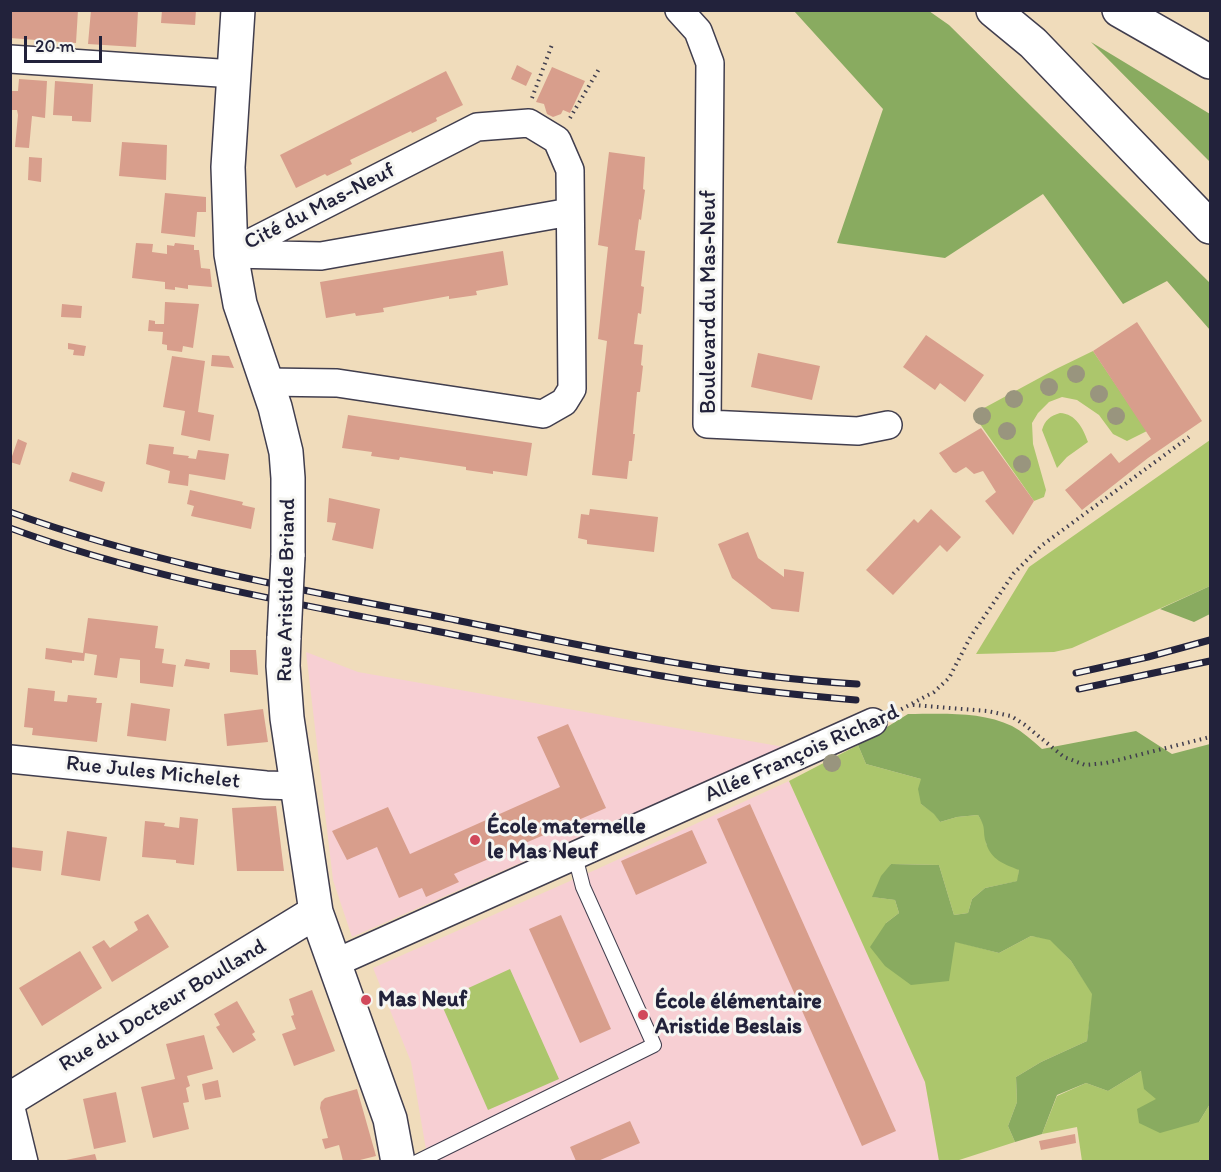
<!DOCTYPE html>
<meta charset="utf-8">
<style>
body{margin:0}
#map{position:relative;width:1221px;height:1172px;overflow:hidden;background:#f0dcbb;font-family:Itim,sans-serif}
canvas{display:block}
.frame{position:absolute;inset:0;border:12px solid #22223b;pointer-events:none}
.scale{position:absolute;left:24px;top:36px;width:78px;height:27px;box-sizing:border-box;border:3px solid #22223b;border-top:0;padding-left:8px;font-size:18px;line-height:21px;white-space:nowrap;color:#22223b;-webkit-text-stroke:4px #f6f6f2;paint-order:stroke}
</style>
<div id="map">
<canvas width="1221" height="1172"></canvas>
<div class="frame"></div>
<div class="scale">20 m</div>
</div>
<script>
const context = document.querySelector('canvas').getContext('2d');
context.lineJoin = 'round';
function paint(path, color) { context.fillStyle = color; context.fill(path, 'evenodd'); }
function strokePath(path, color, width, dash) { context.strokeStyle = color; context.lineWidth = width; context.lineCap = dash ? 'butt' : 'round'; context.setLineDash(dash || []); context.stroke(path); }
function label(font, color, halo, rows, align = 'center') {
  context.font = font + ' Itim,sans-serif'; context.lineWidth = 6; context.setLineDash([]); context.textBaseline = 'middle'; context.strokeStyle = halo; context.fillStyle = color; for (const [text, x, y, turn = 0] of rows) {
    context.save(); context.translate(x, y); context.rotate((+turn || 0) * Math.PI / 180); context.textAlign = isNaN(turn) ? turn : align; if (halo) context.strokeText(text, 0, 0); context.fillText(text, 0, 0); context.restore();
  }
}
const built = new Path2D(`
 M306,652L358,672L784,747L352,937L333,880Z
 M789,781L925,1082L939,1161H428L411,1062L373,968L595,870Z`);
const green = new Path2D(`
 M1093,351L1147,431L1127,441L1113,434L1099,415L1077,400L1062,397L1049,402L1038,413L1032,423L1033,444L1046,490L1044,497L1034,501L973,414L1056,369Z
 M1060,413C1076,414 1083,428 1088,442L1067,457L1057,468L1042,430C1045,420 1050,416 1060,413Z
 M1210,440V586L1072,648L1054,652L976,654L1029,567Z
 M858,745L866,764L921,779V804L935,814L940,822L957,817L978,815L985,826L986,844L1019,870L1018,881L985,888L972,899L968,913L954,915L939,865L891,864L873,897L895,900L899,913L886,923L999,953L1031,936L1050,939L1071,961L1093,994L1087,1041L1041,1062L1016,1077L1017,1102L1008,1126L1015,1142L956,1161H939L925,1082L789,781Z
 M510,969L559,1079L488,1110L440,1001Z
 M1141,1071L1199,1122L1210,1104V1161H1082L1077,1127L1042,1134L1057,1096L1086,1083L1108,1091Z`);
const forest = new Path2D(`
 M794,11H929L949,25L1210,283V330L1167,281L1123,304L1043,194L945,258L837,243L883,109Z
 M1091,42L1210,114V162Z
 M1210,586V614L1194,622L1160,609Z
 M908,714C941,714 981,711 1012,726C1023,732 1032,740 1042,749L1136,731L1172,754L1210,744V1104L1199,1122L1160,1133L1139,1123L1137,1109L1156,1099L1144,1089L1141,1071L1108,1091L1086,1083L1057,1095L1042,1134L1015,1142L1008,1126L1017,1102L1016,1077L1041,1062L1087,1041L1092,994L1071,961L1050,940L1031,936L999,953L955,942L949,981L911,985L885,966L870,947L886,923L899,913L895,900L872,897L881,876L891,864L939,865L954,915L968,913L972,899L985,888L1017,881L1019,870C1004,864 991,860 986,843C982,830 987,829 978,815L957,817L940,822L934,814L921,804L918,789L921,779L866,764L858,745Z`);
const building = new Path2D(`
 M10,10H78L76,43L10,38Z
 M91,10L138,11L136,47L88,44Z
 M162,10H196L195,25L161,23Z
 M517,65L532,73L526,86L511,79Z
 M552,67L585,81L570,113L563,110L561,114L553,117L547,114L544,104L536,102Z
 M446,71L463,105L436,118L437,121L412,133L411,131L350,160L352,164L327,176L325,174L296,188L280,155Z
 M19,79L47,81L45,118L32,116L29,148L15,147L18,115L17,110H10V91H18Z
 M55,81L93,84L91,122L72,121V116L53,115Z
 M122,142L167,145L166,180L119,176Z
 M609,152L645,157L643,189L645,190L641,220L639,219L635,250L645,251L641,286L644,287L641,314L638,313L634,344L643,345L641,365L643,366L640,392H637L633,434H635L632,461H629L627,479L592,475L607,341L598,339L608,247L598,245Z
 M29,157L42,158L41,182L28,180Z
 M165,193L206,197V212H197L195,237L161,233Z
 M136,243L153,244L152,252L167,254V245L174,246L175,243L194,245V250H199L201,268L210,269L212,287L188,285V289L175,287V290L165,289V282L132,278Z
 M503,251L508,285L476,291L477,295L449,299V296L383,308L384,312L356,316L355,313L326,318L320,282Z
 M165,302L199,304L193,348L183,346L182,352L167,350V345L162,344L163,332L148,331L149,320L155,321V324H164Z
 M62,304L82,306L81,318L61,317Z
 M1137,322L1202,421L1148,458L1082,510L1065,490L1111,453L1119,463L1151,439L1093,351Z
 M926,335L984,375L965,402L940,383L935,390L903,367Z
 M68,343L86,346L84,356L73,355L74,350L68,349Z
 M758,353L820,366L812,400L751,387Z
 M212,355L229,356L234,368L211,366Z
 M172,356L205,361L198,412L214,415L210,441L181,435L185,411L163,407Z
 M348,415L532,443L527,476L493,471V474L466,470V467L400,457L399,460L371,456L372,452L342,448Z
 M981,428L1034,501L1013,535L985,501L996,492L983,471L974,474L966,467L956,473L953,472L939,453Z
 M18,439L27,443L20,465L10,462Z
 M149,444L174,447L173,454L189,456L188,458L196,459L198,450L229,454L225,480L189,474L188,486L168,483L170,471L146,464Z
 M72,472L105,482L102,492L69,481Z
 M190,490L243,502L242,505L255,508L251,529L191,516L194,506L187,504Z
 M329,498L380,509L373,549L332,540L336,523L327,522Z
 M590,509L658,517L654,552L587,544V540L578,538L581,514L589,515Z
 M931,509L961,537L947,552L940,545L893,595L866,570L914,519L918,523Z
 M748,532L758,558L784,577V569L804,572L799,612L772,609L732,578L718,544Z
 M88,618L158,626L155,648L164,649L162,663L176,665L173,687L140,683V660L120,658L117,678L94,675L97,655L85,653L84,661L72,660V663L45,659L46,648L83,653Z
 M230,650H256L258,675L230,672Z
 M186,659L210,663L209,669L184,666Z
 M28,688L55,691L54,701L67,702L68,695L97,698L96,703H102L97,742L32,735L33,728L24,727Z
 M131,703L170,709L166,741L127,736Z
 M263,709L268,742L227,746L224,714Z
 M568,724L606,808L454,874L459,882L426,897L422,888L399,898L377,847L347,860L332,831L388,807L410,854L560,787L537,737Z
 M750,804L896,1131L862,1146L717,819Z
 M276,806L284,871H237L232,808Z
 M180,817L198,819L194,865L176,863V860L142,857L145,821L165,823L164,826L179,828Z
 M692,830L707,863L636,895L621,861Z
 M67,831L107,837L100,881L61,875Z
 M10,847L43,851L41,871L10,867Z
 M148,914L169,947L112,982L92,947L104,940L110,948L138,930L134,922Z
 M561,915L611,1029L580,1043L529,929Z
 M80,951L102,988L42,1026L19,988Z
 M312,990L335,1051L294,1066L282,1034L296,1029L291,1016L294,1015L289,999Z
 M237,1001L255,1032L252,1034L256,1040L233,1053L216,1027L220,1025L214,1014Z
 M204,1035L213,1069L187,1076L190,1086L186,1088L189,1102L183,1103L189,1129L153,1138L141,1087L175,1079L166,1044Z
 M218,1080L221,1097L205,1100L202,1084Z
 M357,1089L376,1156L356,1161H343L339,1145L325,1149L322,1139L328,1138L320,1108L321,1102L325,1098Z
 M116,1092L126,1142L94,1149L83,1099Z
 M630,1121L640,1143L598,1161H576L570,1147Z
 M1075,1134L1076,1143L1041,1150L1039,1141Z
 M95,1154L97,1161H66V1160Z`);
const path = new Path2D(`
 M532,98L553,42
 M570,118L599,69
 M913,705L987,711L1011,716L1025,725L1064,757L1085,765L1106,763L1210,737
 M896,712L934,692L949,678L971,636L1014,573L1041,546L1189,437`);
const lane = new Path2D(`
 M417,1162L654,1045L583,887L575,856`);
const street = new Path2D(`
 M679,10L698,31L710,63L707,424L858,431L888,425
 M10,59L234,74
 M266,382L337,383L543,414L564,402L572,389L570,170L557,140L529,123L477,127L244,246L231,254L321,256L570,212
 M10,759L266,785L296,786
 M335,963L873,722
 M10,1104L24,1162`);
const secondary = new Path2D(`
 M238,10L228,167L231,254L240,304L275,407L286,452L288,478V556
 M284,637L283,666L287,718L316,912L390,1119L398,1162
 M10,1099L316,912`);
const highway = new Path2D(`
 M993,10L1033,43L1210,227
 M1119,10L1210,62`);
const rail = new Path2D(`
 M10,512C150,563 296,589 441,617C579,645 716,676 857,684
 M10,528C143,577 283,601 421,628C507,645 593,665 680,679C738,689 796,695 856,700
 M1076,673L1148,657L1210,640
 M1079,689L1210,661`);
const secondaryBridge = new Path2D(`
 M284,637L288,556`);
const trees = [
 [1076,374],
 [1049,387],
 [1099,394],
 [1014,399],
 [982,416],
 [1116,416],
 [1007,431],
 [1022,464],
 [832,763]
];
const markers = [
 [475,840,6,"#d1495b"],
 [366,1000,6,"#d1495b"],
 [643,1015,6,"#d1495b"]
];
const streetNames = [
 ["Cité du Mas-Neuf",320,207,-27],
 ["Boulevard du Mas-Neuf",709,302,-90],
 ["Rue Aristide Briand",287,590,-89],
 ["Allée François Richard",802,754,-24],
 ["Rue Jules Michelet",153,773,6],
 ["Rue du Docteur Boulland",163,1006,-31]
];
const poiNames = [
 ["École maternelle",487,827],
 ["le Mas Neuf",487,852],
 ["Mas Neuf",378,1000],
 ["École élémentaire",655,1002],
 ["Aristide Beslais",655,1027]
];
paint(built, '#f7cfd3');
paint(green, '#acc66c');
paint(forest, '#89ab60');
paint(building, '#d89e8c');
strokePath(lane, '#413e4e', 16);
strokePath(street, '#413e4e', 30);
strokePath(secondary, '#413e4e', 36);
strokePath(highway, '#413e4e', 36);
strokePath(path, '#413e4e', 4, [1.5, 4.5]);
strokePath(lane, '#fff', 14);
strokePath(street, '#fff', 27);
strokePath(secondary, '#fff', 33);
strokePath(highway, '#fff', 33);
strokePath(rail, '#22223b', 7);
strokePath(rail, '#f6f6f2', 4.5, [14]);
strokePath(secondaryBridge, '#413e4e', 36, []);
strokePath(secondaryBridge, '#fff', 33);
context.fillStyle = '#99957e';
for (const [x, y] of trees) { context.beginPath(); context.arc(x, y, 9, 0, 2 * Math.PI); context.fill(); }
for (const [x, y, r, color] of markers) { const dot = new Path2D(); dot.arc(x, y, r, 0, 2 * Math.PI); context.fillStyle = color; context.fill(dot); strokePath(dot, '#f6f6f2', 2); }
label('22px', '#22223b', '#f6f6f2', streetNames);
label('bold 22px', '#22223b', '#f6f6f2', poiNames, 'left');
</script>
